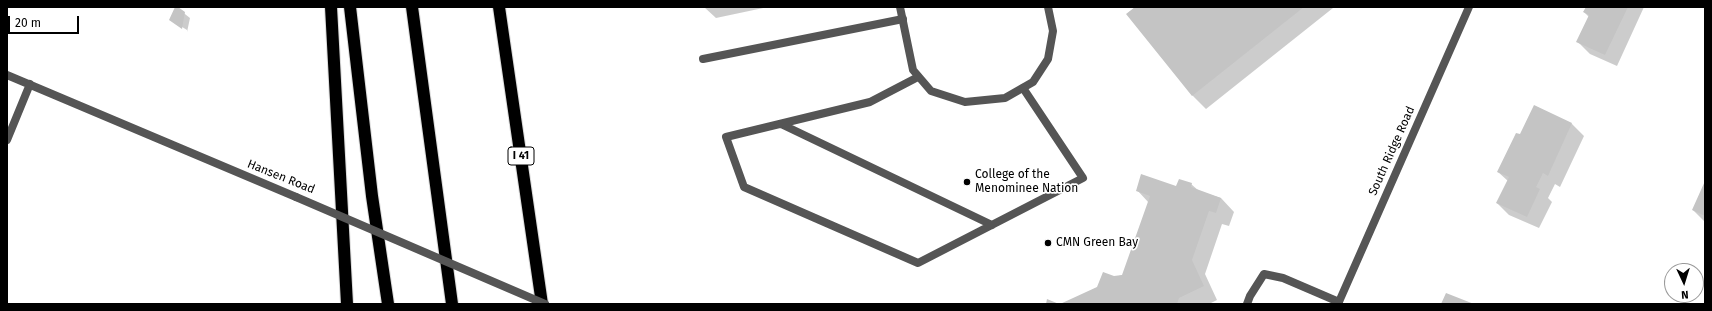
<!DOCTYPE html>
<style>
body{margin:0}
#map{position:relative;width:1712px;height:311px;overflow:hidden;background:#fff;font-family:"Fira Sans",sans-serif}
canvas{display:block}
.frame{position:absolute;inset:0;border:8px solid #000;pointer-events:none}
.north{position:absolute;left:1664px;top:263px;width:40px;height:40px;box-sizing:border-box;background:#fff;border:1px solid #999;border-radius:50%;rotate:176deg;font-size:11px;font-weight:700;line-height:16px;text-align:center;color:#000}
.north::after{content:'';display:block;margin:auto;width:14px;height:18px;background:#000;clip-path:polygon(50% 0,100% 100%,50% 72%,0 100%)}
.scale{position:absolute;left:8px;top:16px;width:71px;height:18px;box-sizing:border-box;border:2px solid #000;border-top:0;padding-left:5px;font-size:12px;line-height:14px;white-space:nowrap;color:#000;-webkit-text-stroke:3px #fff;paint-order:stroke}
</style>
<div id="map">
<canvas width="1712" height="311"></canvas>
<div class="frame"></div>
<div class="north">N</div>
<div class="scale">20 m</div>
</div>
<script>
const context = document.querySelector('canvas').getContext('2d');
context.lineJoin = 'round';
function paint(path, color) { context.fillStyle = color; context.fill(path, 'evenodd'); }
function strokePath(path, color, width, dash) { context.strokeStyle = color; context.lineWidth = width; context.lineCap = dash ? 'butt' : 'round'; context.setLineDash(dash || []); context.stroke(path); }
function label(font, color, halo, rows, align = 'center') {
  context.font = font + ' "Fira Sans",sans-serif'; context.lineWidth = 3.5; context.setLineDash([]); context.textBaseline = 'middle'; context.strokeStyle = halo; context.fillStyle = color; for (const [text, x, y, turn = 0] of rows) {
    context.save(); context.translate(x, y); context.rotate((+turn || 0) * Math.PI / 180); context.textAlign = isNaN(turn) ? turn : align; if (halo) context.strokeText(text, 0, 0); context.fillText(text, 0, 0); context.restore();
  }
}
const shadow = new Path2D(`
 M176,7L190,18L187,32V30L174,22Z
 M704,7H768L716,18Z
 M1136,7H1333V8L1206,109L1193,96L1127,14Z
 M1587,7H1644L1617,66L1590,54L1578,42L1589,17L1584,12Z
 M1535,106L1572,124L1584,136L1560,187L1555,184L1548,198L1552,202L1539,228L1509,215L1497,203L1508,181L1498,172L1520,136Z
 M1705,183V222L1693,210Z
 M1191,184L1199,191L1221,198L1234,212L1229,226L1222,224L1205,274L1217,300L1209,304H1063L1098,287L1114,277L1123,275L1149,203L1137,190L1177,187Z`);
const building = new Path2D(`
 M175,7H178L185,12L182,29L169,20Z
 M1135,7H1304L1192,96L1126,14Z
 M1586,7H1628L1605,55L1576,42L1589,15L1583,12Z
 M1534,105L1572,123L1548,176L1543,173L1536,187L1540,189L1527,217L1496,203L1509,177L1497,172L1516,133L1520,134Z
 M1141,174L1176,186L1179,179L1192,183L1191,187L1221,198L1216,213L1209,211L1192,260L1204,286L1179,298L1177,304H1060L1097,287L1103,272L1114,276L1122,275L1150,196L1136,191Z
 M1705,181V216L1692,210Z
 M1446,293L1474,304H1441Z
 M1047,299L1059,304H1046Z`);
const lane = new Path2D(`
 M703,59L903,19
 M918,77L870,102L726,137L744,187L918,263L1083,178L1023,88
 M781,124L992,225
 M1247,304L1250,296L1264,274L1283,278L1339,302`);
const street = new Path2D(`
 M900,7L913,70L931,91L965,102L1005,98L1033,82L1048,59L1053,31L1048,7
 M7,75L296,197
 M7,140L30,84
 M1338,304L1469,7`);
const highway = new Path2D(`
 M331,7L347,304
 M350,7L372,196L388,304
 M412,7L452,304
 M499,7L542,304`);
const streetBridge = new Path2D(`
 M296,197L545,304`);
const markers = [
 [967,182,4,"#000"],
 [1048,243,4,"#000"]
];
const shields = [
 [521,156,26]
];
const shieldNames = [
 ["I 41",521,156]
];
const streetNames = [
 ["South Ridge Road",1392,151,-66],
 ["Hansen Road",281,177,22]
];
const poiNames = [
 ["College of the",975,175],
 ["Menominee Nation",975,189],
 ["CMN Green Bay",1056,243]
];
paint(shadow, '#0003');
paint(building, '#c4c4c4');
strokePath(highway, '#dbdbdb', 14);
strokePath(lane, '#555', 8);
strokePath(street, '#555', 8);
strokePath(highway, '#000', 12);
strokePath(streetBridge, '#555', 8);
for (const [x, y, r, color] of markers) { const dot = new Path2D(); dot.arc(x, y, r, 0, 2 * Math.PI); context.fillStyle = color; context.fill(dot); strokePath(dot, '#fff', 1.5); }
for (const [x, y, w] of shields) { const box = new Path2D(); box.roundRect(x - w / 2, y - 9, w, 18, 3); context.fillStyle = '#fff'; context.fill(box); strokePath(box, '#000', 1); }
label('bold 11px', '#000', null, shieldNames);
label('12px', '#000', '#fff', streetNames);
label('12px', '#000', '#fff', poiNames, 'left');
</script>
